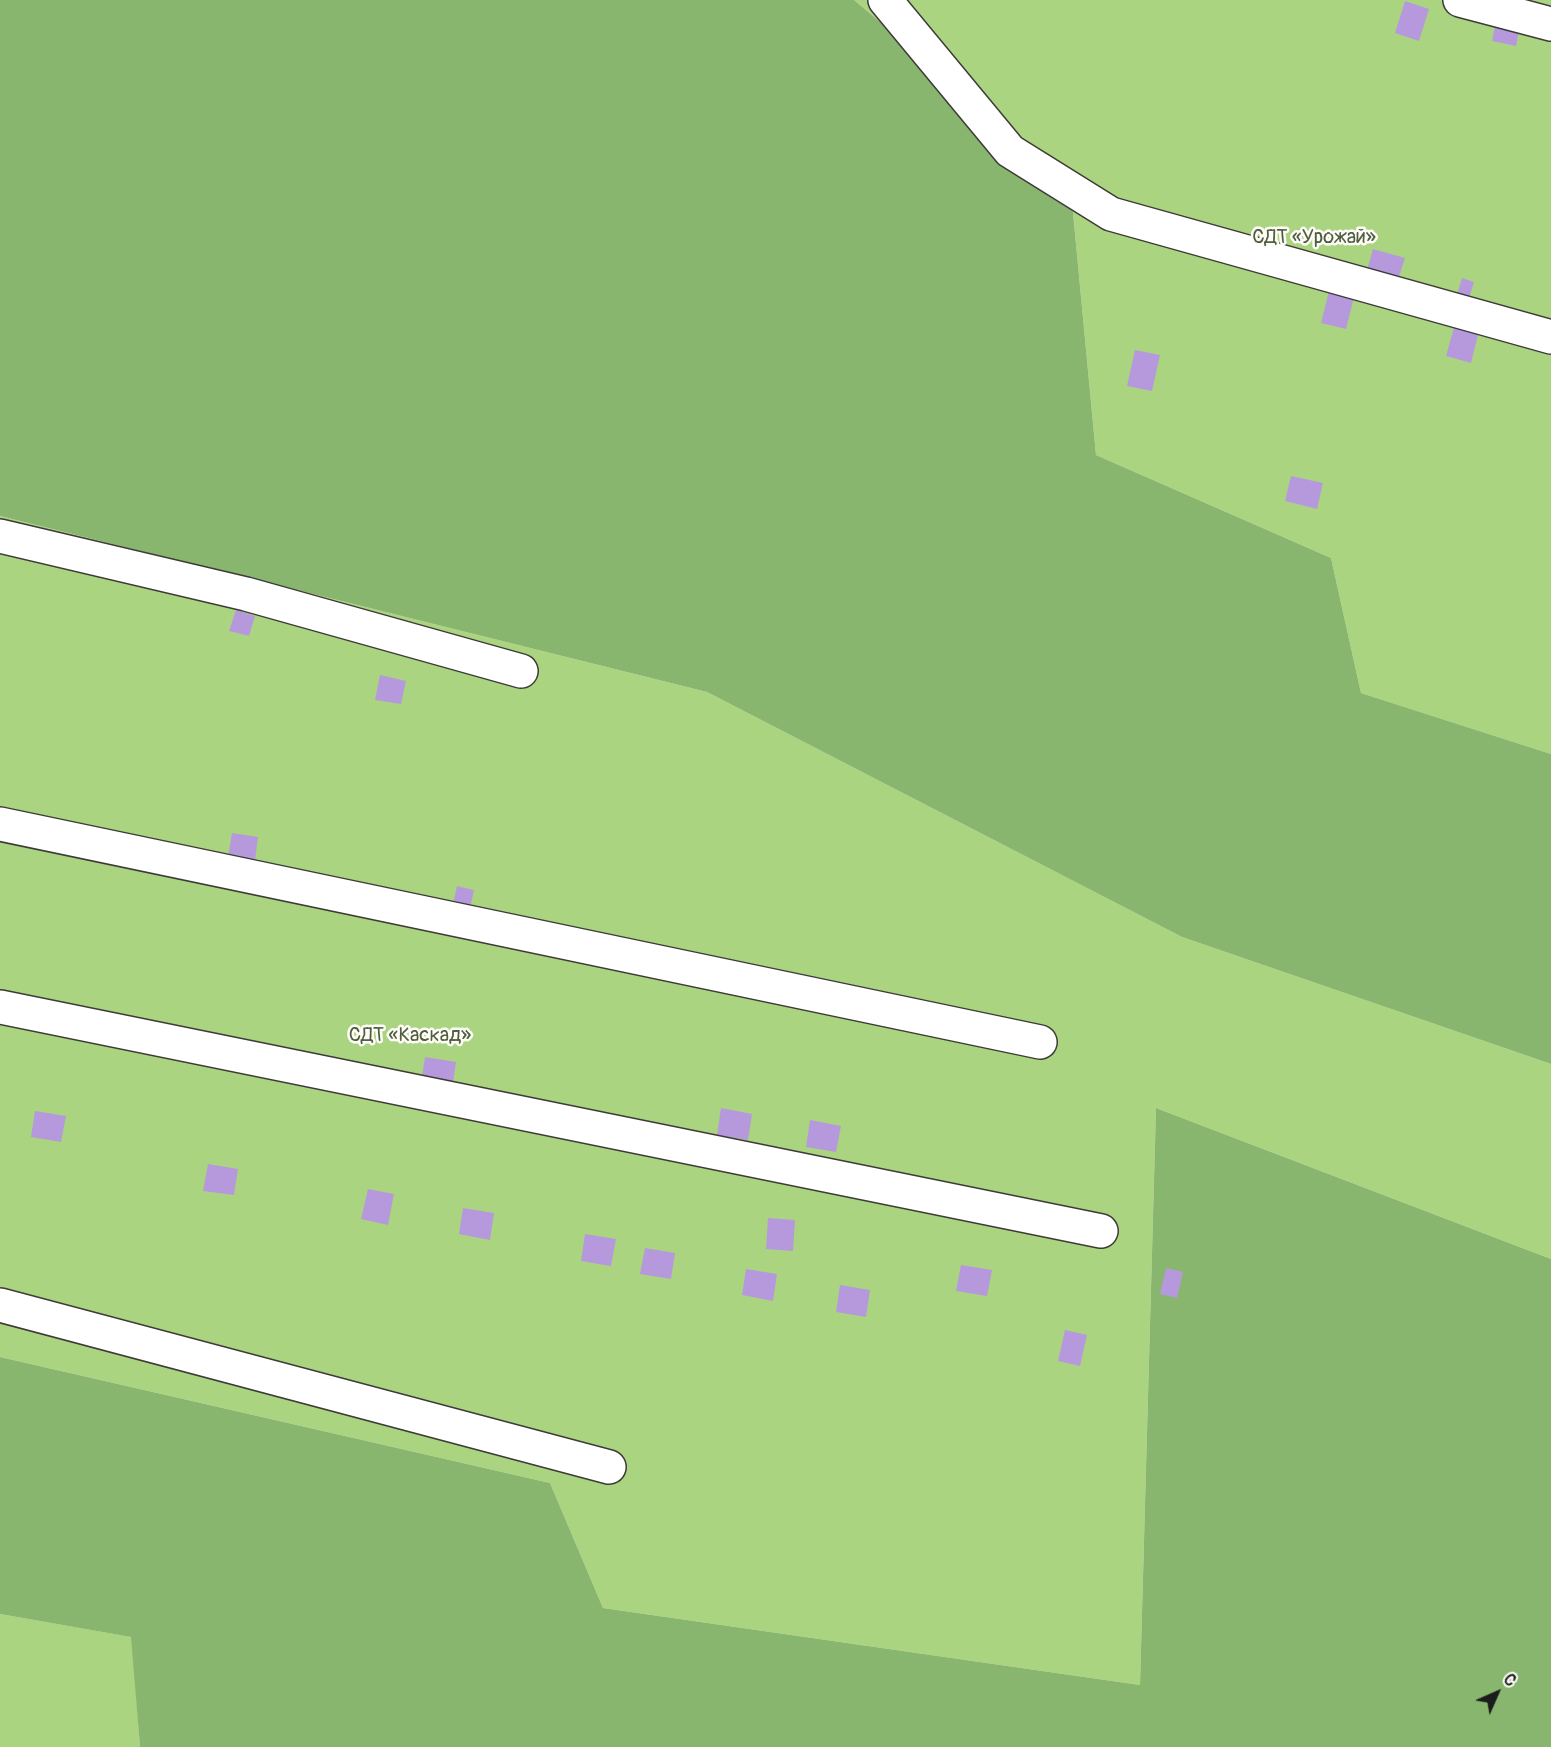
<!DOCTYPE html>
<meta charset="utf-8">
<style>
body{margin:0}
#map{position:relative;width:1551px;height:1747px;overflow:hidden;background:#f5edd9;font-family:Pangolin,sans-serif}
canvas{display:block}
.north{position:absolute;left:1467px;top:1663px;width:60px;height:60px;-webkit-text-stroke:4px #fdfcf7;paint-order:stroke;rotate:45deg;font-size:16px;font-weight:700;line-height:24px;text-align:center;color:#1c1c1c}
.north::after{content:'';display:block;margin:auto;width:21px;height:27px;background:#1c1c1c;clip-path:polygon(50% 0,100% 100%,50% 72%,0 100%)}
</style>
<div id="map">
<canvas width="1551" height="1747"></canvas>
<div class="north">С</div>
</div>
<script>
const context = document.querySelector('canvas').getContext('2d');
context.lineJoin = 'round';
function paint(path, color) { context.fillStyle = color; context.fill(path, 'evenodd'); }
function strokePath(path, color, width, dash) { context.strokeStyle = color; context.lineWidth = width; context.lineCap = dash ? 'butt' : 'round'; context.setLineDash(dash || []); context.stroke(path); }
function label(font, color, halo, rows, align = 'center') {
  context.font = font + ' Pangolin,sans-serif'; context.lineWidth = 5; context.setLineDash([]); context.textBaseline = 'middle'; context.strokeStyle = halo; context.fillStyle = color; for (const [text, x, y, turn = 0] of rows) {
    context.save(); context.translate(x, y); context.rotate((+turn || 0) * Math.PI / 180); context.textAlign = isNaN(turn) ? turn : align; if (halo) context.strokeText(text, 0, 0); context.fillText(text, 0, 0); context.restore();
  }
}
const green = new Path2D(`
 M854,0H1551V754L1361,693L1331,558L1096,455L1070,181Z
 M0,516L707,692L1182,937L1551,1064V1259L1156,1108L1140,1685L603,1608L550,1483L0,1357Z
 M0,1614L132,1637L140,1747H0Z`);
const forest = new Path2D(`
 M0,0H854L1070,181L1096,455L1331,558L1361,693L1551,754V1064L1182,937L707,692L0,516Z
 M1156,1108L1551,1259V1747H140L131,1637L0,1614V1357L550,1483L603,1608L1140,1685Z`);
const building = new Path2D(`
 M1405,1L1429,9L1419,41L1395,33Z
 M1496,21L1520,26L1516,46L1492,41Z
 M1373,249L1405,258L1397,283L1366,274Z
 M1462,278L1474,282L1469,298L1457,295Z
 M1329,291L1354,297L1346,329L1321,323Z
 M1455,324L1479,331L1471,363L1446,356Z
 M1135,350L1160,355L1152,391L1127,386Z
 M1291,476L1323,483L1317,509L1285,501Z
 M236,610L255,616L249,636L229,631Z
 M380,675L406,681L401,704L375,700Z
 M232,833L258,837L254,868L227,864Z
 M457,886L474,890L470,908L453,904Z
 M425,1057L456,1062L452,1089L421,1083Z
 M721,1108L752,1114L748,1140L717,1135Z
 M35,1111L66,1116L61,1142L31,1137Z
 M810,1120L841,1126L836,1152L806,1147Z
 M208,1164L238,1169L234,1195L203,1191Z
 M368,1189L394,1194L388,1225L361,1219Z
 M463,1208L494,1213L490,1240L459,1234Z
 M768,1218L795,1220L793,1251L766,1249Z
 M585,1234L616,1239L611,1266L581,1261Z
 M645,1248L675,1253L671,1279L640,1274Z
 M961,1265L992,1270L987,1296L956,1291Z
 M1166,1268L1183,1272L1177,1298L1160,1294Z
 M746,1269L777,1274L773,1301L742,1295Z
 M840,1285L870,1290L866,1317L836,1312Z
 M1065,1330L1087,1335L1080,1366L1058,1361Z`);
const minor = new Path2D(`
 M885,0L1010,151L1111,214L1551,337
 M1460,0L1551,24
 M0,536L246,594L521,671
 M0,824L1040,1042
 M0,1007L1101,1231
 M0,1305L609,1467`);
const parkNames = [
 ["СДТ «Урожай»",1314,238],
 ["СДТ «Каскад»",410,1036]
];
paint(green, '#abd480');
paint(forest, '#88b66e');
paint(building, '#b699dc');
strokePath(minor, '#3d3b38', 36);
strokePath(minor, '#fff', 33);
label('20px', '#4e5c3f', '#fdfcf7', parkNames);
</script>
